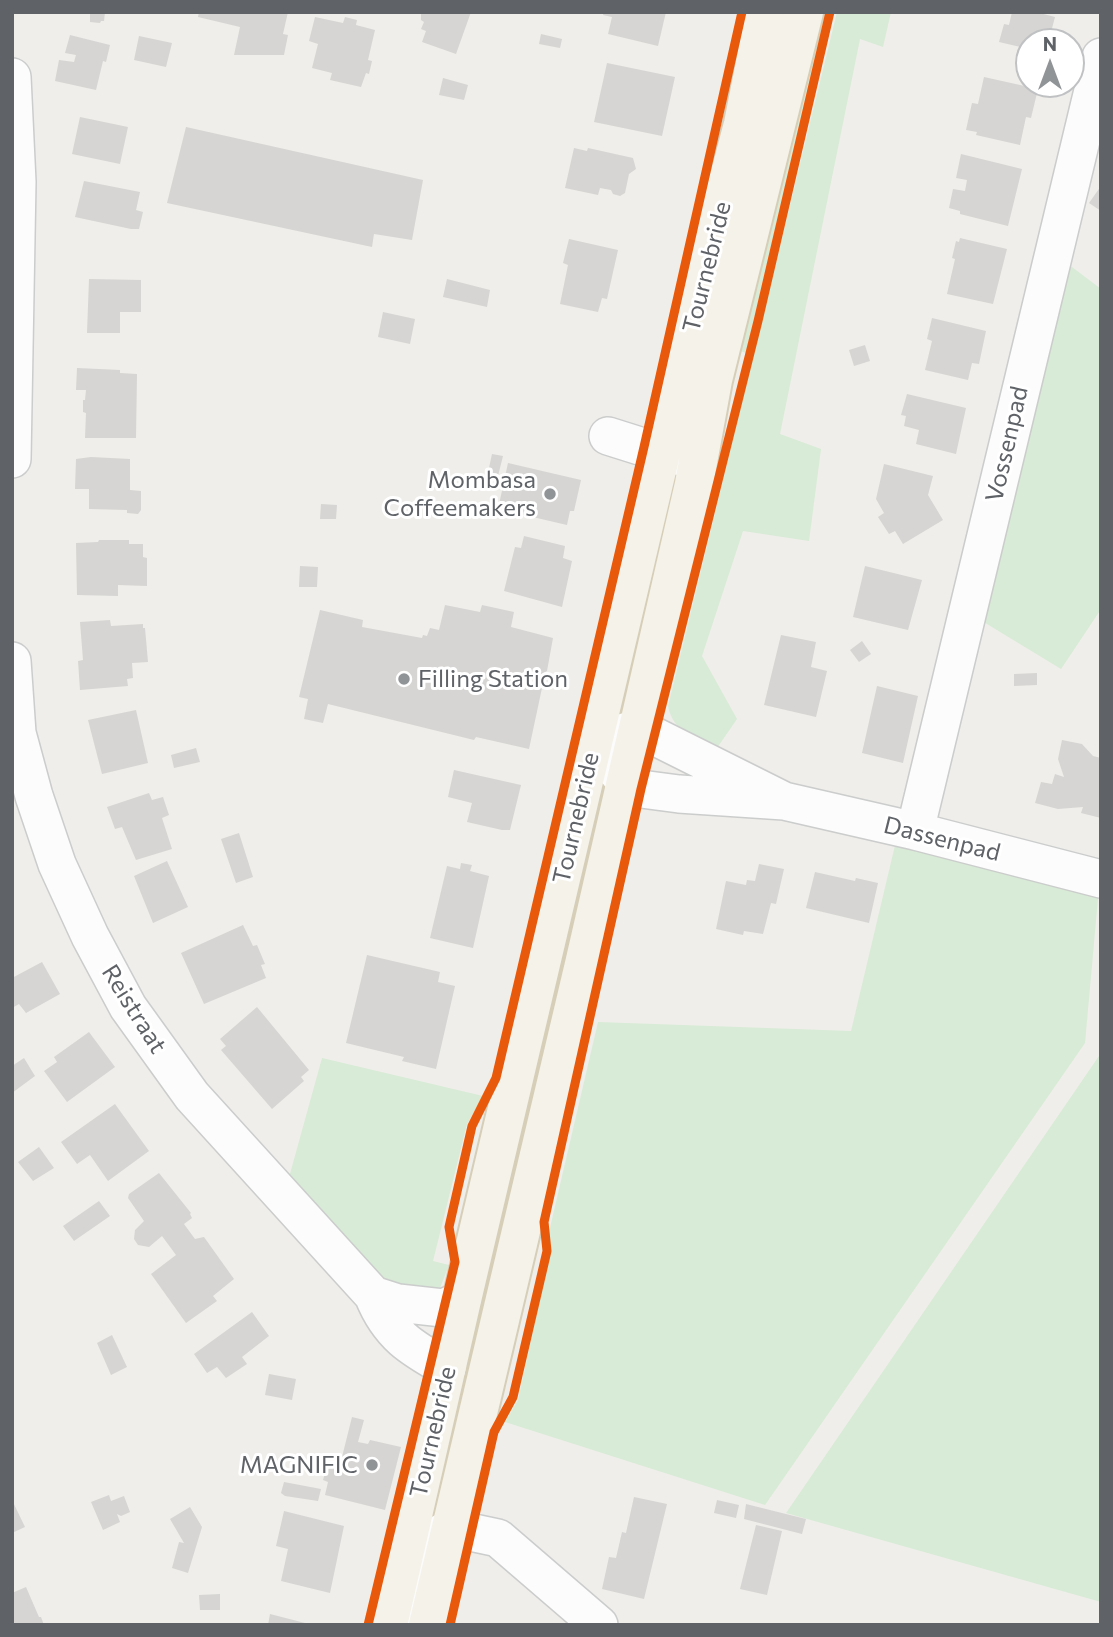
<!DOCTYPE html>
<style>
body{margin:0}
#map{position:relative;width:1113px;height:1637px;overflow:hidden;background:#efeeea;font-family:Commissioner,sans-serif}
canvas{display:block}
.frame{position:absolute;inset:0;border:14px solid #5f6368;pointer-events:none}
.north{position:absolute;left:1015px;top:28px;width:70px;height:70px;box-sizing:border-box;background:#fff;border:2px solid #bfc1c3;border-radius:50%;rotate:0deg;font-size:19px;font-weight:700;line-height:28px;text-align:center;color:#5f6368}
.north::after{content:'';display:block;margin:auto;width:24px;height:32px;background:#919496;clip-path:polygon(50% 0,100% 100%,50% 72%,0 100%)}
</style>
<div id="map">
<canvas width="1113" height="1637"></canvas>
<div class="frame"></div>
<div class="north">N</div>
</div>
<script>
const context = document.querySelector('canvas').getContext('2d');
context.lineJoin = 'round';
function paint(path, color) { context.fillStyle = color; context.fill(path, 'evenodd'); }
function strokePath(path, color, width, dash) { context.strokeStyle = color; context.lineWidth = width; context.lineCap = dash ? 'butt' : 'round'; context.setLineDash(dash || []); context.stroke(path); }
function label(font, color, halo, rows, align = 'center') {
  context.font = font + ' Commissioner,sans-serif'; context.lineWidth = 6; context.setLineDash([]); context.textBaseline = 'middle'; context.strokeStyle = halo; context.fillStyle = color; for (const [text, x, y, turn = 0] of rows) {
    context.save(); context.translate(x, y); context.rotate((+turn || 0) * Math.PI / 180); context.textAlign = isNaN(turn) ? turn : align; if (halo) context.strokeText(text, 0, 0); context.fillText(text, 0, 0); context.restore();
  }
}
const green = new Path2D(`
 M819,12H826L746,353L738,350Z
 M837,12H891L883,47L860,39L780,434L821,449L809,541L743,531L702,656L737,719L717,748C695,738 673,732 668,706Z
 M1068,264L1101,289V609L1061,669L982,621Z
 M896,841L1099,887L1085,1043L765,1505L505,1422L518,1400L550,1252L549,1232L598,1022L851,1031Z
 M1101,1053V1602L786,1513Z
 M322,1058L483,1096L467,1124L433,1261L449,1265L438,1293L396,1290L288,1181Z`);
const building = new Path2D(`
 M90,12H105L104,21H101L100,23L90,22Z
 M199,12H288L283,34L288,35L284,55H234L240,27L198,17Z
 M421,12H471L456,54L422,42L426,31L421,29L424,22L421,20Z
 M604,12H666L658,46L608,34L612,17L603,15Z
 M1012,12H1036L1055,17L1050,36H1046L1044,42H1029V49L999,42L1004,24L1009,25Z
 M315,17L343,23L345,17L357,20L356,25L375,30L368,60L372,61L369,74L366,73L361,87L330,80L332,73L312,68L318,44L309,41Z
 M541,34L562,39L560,48L539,44Z
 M70,35L110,45L106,62L103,61L96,90L55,81L59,60L74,62L76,55L65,53Z
 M139,36L172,43L166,67L134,60Z
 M607,63L675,77L662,136L594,122Z
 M984,77L1038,89L1031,118L1026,117L1020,145L976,135L977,132L966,130L972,103L978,104Z
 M443,78L468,85L464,100L439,95Z
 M80,117L128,127L120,164L72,154Z
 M186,127L423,180L412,240L374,234L372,247L167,203Z
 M574,148L587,151L588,148L633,158L636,169L629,174L625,193L620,196L613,194L611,190L600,188L598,195L565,188Z
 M961,154L1022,169L1008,226L960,214V211L949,208L953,189L965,191L967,180L956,178Z
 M84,181L140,192L136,210L143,212L139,229H131L75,217Z
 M1101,186V211L1089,203Z
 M960,238L1007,249L993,304L947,294L955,259L952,258L956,241L959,242Z
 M569,239L618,250L607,299L602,298L598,312L560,304L568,265L563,263Z
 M89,279L141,280V312H120V333H87Z
 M447,279L490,290L487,307L443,297Z
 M383,312L415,319L410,344L378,337Z
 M932,318L986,331L979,364L972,363L968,380L925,370L932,341L927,339Z
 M865,345L870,361L854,366L849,350Z
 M77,368L120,370V373L137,374L136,438H85L86,413L83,412V400H85L86,390H76Z
 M907,394L966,408L956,454L916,444L919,430L904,426L906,416L901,415Z
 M492,454L503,456L497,480L487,477Z
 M91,457L130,459V490L141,491V510L138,514L127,513V510L89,509V489H75L76,459Z
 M508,463L581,480L574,511H570L567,525L498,509Z
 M884,464L933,476L928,495L943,520L903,544L895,531L889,534L878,517L884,513L876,499Z
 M321,504L337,505L336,519H320Z
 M524,536L565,546L563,558L572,561L562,607L504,591L515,547L521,548Z
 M99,540H129V544H143V557L147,558V586L118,585V596L77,595L76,543L98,542Z
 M300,566L318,567L317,587H299Z
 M865,566L922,580L908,630L853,617Z
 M445,605L480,612L482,605L514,612L511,627L553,638L547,671L542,674L526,670L523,683L542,688L529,749L476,737L474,740L328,704L323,723L304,719L308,699L299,697L320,610L363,620L362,627L422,638L423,635L427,636L430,628L439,630Z
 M110,620L111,626L143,624V628H145L148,662L132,663L133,678L127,679L128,686L80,690L78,661L83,660L80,622Z
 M781,635L816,642L811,667L827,671L816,717L764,705Z
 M862,641L871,654L859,662L850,650Z
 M1037,673V685L1014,686V674Z
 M877,686L918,696L903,763L862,753Z
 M136,710L148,763L102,774L88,720Z
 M1062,740L1082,744L1093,756L1101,758V818L1081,813L1083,807L1058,809L1035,803L1041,782L1052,784L1055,774L1064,777L1058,759Z
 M196,748L200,762L174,768L171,755Z
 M454,770L521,785L510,830H502L467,822L472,803L448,797Z
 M149,793L152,800L163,797L169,815L162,818L172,849L136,860L122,827L115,829L107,807Z
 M239,833L253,877L236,883L221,839Z
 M167,861L188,907L153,923L134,876Z
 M461,863L472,865L470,871L489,876L473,948L430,938L447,866L460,869Z
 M759,864L784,869L776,904L771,903L763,934L744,931L743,935L716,929L726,881L746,885L747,880L755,881Z
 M815,872L855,881L856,878L878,883L869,923L806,908Z
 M243,925L253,946L257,945L265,964L261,965L266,978L204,1004L181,953Z
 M367,955L440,972L438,982L455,986L436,1069L402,1061L404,1057L346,1043Z
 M42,962L60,994L26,1013L19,1004L12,1008V978Z
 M257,1007L309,1070L301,1077L304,1081L272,1109L221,1050L226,1046L220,1039Z
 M89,1032L115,1067L67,1102L44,1071L57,1062L54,1057Z
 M24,1058L35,1076L12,1093V1066Z
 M115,1104L149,1151L108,1181L90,1155L77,1164L61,1142Z
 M39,1147L54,1168L33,1181L18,1162Z
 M159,1173L191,1213L190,1214L192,1218L184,1224L195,1239L204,1237L234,1279L213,1296L217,1301L186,1323L151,1274L176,1255L162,1236L149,1247L138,1245L134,1239L135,1230L144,1221L128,1198L129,1194Z
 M99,1201L110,1216L74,1241L63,1226Z
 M252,1312L269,1336L242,1357L247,1364L226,1378L217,1367L207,1373L194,1354Z
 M112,1335L127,1367L111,1375L97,1343Z
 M269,1374L296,1379L292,1400L265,1395Z
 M352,1417L364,1420L358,1442L368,1444L370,1440L401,1447L385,1510L325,1495L328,1482L323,1480L328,1463L347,1467L349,1459L342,1457Z
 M284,1482L321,1489L318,1501L285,1496L281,1493Z
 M109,1495L111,1501L124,1496L130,1512L121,1516L117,1514L120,1522L103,1530L91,1502Z
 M634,1497L667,1504L644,1599L602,1589L609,1557L616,1558L622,1532L626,1533Z
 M12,1500L25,1527L12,1533Z
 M717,1500L739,1505L736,1518L714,1513Z
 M746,1504L806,1519L802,1534L744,1519Z
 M190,1507L202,1527L188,1573L172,1568L179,1542L184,1543L170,1519Z
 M284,1511L344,1526L330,1593L281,1581L288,1549L276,1546Z
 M756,1525L782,1531L767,1595L740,1589Z
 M26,1587L39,1617H41L44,1625H12V1593Z
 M220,1594V1610H200L199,1595Z
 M270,1614L305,1623V1625H268Z`);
const minor = new Path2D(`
 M12,77L17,182L12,459
 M608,436L662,453L691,459
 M12,661L17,733L34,796L57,864L90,936L128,1007L192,1096L373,1295C389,1335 411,1348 447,1368
 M784,801L638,728L594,741L625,782L641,789L679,794L784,801L915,831L1101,879
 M915,831L1101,57
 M373,1295L398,1303L443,1308L462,1300
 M406,1625L433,1537L451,1528L498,1538L599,1625`);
const major = new Path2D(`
 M388,1625L462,1300L701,283L743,124L765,12
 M428,1625L584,964L694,484L713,380L804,12`);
const cycleway = new Path2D(`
 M368,1625L455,1262L449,1227L472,1126L496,1078L644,447L742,12
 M450,1625L494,1432L513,1397L547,1251L544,1222L641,789L758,321L830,12`);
const markers = [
 [550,494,7,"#919496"],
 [404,679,7,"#919496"],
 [372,1465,7,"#919496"]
];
const streetNames = [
 ["Tournebride",707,267,-76],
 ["Vossenpad",1007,444,-77],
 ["Tournebride",576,818,-77],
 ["Dassenpad",942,839,14],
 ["Reistraat",134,1009,58],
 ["Tournebride",433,1432,-77]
];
const poiNames = [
 ["Mombasa",536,480],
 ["Coffeemakers",536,508],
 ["Filling Station",418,679,"left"],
 ["MAGNIFIC",358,1465]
];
paint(green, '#d8ebd6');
paint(building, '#d6d5d3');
strokePath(minor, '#cbcccc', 40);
strokePath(major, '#d7ceb8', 42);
strokePath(minor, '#fdfcfc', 37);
strokePath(major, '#f4f2e9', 38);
strokePath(cycleway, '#e8590c', 9);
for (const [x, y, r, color] of markers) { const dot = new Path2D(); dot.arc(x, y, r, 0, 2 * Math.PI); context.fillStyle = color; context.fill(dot); strokePath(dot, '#fff', 2.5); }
label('24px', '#5f6368', '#fff', streetNames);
label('24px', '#5f6368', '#fff', poiNames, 'right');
</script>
